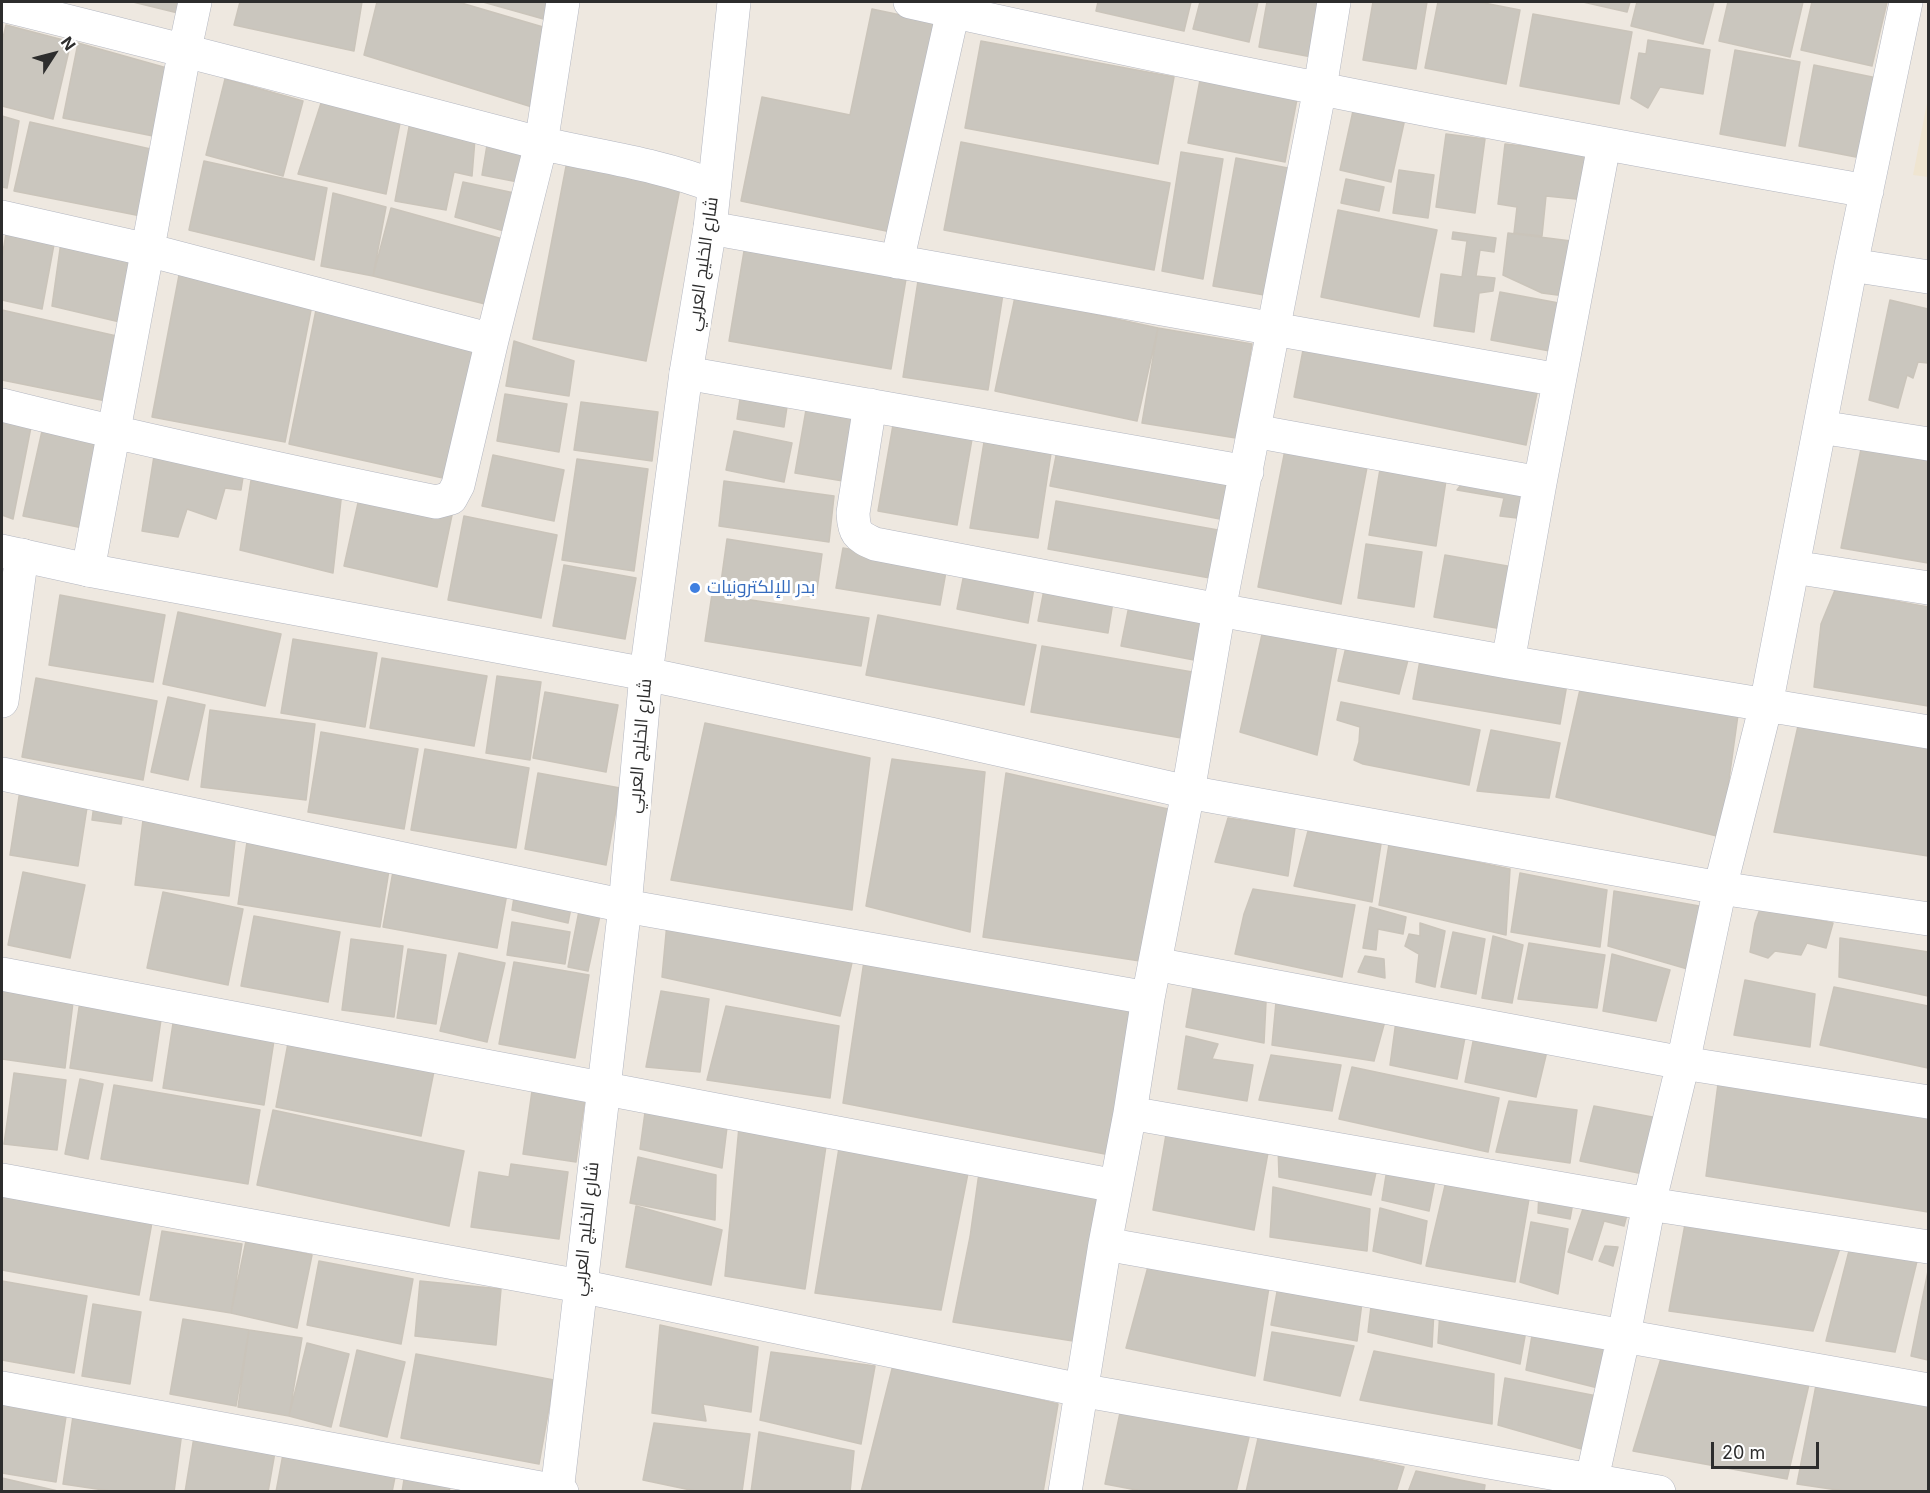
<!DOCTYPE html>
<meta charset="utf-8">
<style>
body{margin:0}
#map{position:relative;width:1930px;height:1493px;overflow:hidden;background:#eee8e0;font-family:Inter,sans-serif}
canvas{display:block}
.frame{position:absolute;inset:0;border:3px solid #2d2d2d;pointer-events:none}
.north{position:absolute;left:24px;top:24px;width:60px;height:60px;-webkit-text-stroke:4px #fff;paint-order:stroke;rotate:54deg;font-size:16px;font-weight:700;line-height:24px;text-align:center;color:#2d2d2d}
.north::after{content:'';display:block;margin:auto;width:21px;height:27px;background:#2d2d2d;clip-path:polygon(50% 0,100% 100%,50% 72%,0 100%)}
.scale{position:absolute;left:1711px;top:1442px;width:108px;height:27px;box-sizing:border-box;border:3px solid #2d2d2d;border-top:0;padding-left:8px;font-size:18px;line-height:21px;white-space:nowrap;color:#2d2d2d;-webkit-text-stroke:4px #fff;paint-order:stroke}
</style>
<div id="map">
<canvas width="1930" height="1493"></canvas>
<div class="frame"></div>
<div class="north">N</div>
<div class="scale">20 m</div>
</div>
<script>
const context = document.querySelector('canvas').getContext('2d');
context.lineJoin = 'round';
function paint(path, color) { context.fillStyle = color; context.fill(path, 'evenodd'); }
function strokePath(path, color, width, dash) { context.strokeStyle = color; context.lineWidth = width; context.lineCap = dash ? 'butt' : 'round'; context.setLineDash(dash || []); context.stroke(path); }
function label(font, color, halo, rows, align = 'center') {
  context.font = font + ' Inter,Cairo,sans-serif'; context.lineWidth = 6; context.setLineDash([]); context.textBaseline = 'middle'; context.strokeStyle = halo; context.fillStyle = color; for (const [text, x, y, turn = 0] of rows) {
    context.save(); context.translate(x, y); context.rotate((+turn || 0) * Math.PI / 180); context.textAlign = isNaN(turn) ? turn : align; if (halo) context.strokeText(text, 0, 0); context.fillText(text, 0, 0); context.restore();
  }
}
const education = new Path2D(`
 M1928,98V177L1913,175Z`);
const building = new Path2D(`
 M133,2H186L182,14Z
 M240,2H362L354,51L234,25Z
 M377,2H458L543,27L532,107L364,55Z
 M483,2H549L547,20Z
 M1098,2H1191L1184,31L1096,11Z
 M1200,2H1258L1249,42L1193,29Z
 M1267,2H1328L1317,58L1259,47Z
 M1373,2H1427L1416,69L1363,60Z
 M1438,2H1479L1520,10L1506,84L1425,68Z
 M1583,2H1630L1627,12Z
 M1637,2H1714L1703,44L1631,26Z
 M1728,2H1803L1790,57L1719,41Z
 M1812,2H1887L1872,66L1801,50Z
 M872,9L934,22L891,232L741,201L762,97L850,115Z
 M1533,14L1632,32L1619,104L1520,86Z
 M6,25L71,42L53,119L2,106V42Z
 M1648,40L1710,50L1703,94L1660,87L1648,108L1631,98L1639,53L1646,54Z
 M981,41L1174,77L1158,164L965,128Z
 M78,43L167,68L153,136L63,118Z
 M1735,50L1800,62L1785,146L1720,134Z
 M1814,65L1877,78L1861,158L1799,146Z
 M225,79L303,101L283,176L206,155Z
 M1200,80L1297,99L1285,162L1188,143Z
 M323,97L401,118L386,194L298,174Z
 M1353,111L1404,123L1391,182L1340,170Z
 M2,116L19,121L7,188L2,187Z
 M30,122L155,150L141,216L14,191Z
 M410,122L475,139L472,176L454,172L446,210L395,201Z
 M1446,134L1485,139L1475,213L1436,207Z
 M961,142L1170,183L1154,270L944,230Z
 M1505,144L1591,154L1586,200L1546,196L1542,236L1514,233L1517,207L1498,204Z
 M487,145L532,155L523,183L482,175Z
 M1181,152L1223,159L1203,279L1162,271Z
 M568,156L682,178L646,361L533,339Z
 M1236,158L1293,169L1270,296L1213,286Z
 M204,161L327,188L314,260L189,230Z
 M1399,170L1434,175L1428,218L1393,213Z
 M1346,179L1384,187L1379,211L1341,203Z
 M463,182L519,194L511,233L455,217Z
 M333,193L386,207L373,276L321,266Z
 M391,208L510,241L493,306L373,276Z
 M1338,210L1437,230L1419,317L1321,297Z
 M7,227L55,239L42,309L2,300V258Z
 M1453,232L1496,238L1494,252L1480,250L1476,276L1495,278L1493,291L1479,293L1474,332L1434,326L1441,274L1462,277L1467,241L1452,239Z
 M1508,233L1571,241L1565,296L1542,293L1503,275Z
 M61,242L137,264L124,323L52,306Z
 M745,245L907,273L891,369L729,341Z
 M180,270L311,310L285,442L152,417Z
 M918,281L1003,294L988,390L903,377Z
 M1500,292L1564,304L1555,352L1491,340Z
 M1015,297L1158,328L1137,421L995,391Z
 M1890,300L1928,309V363L1918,362L1913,378L1907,375L1898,408L1869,400Z
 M317,305L483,346L452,480L289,444Z
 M2,310L121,337L106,401L2,380Z
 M1158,328L1252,344L1236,438L1142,423Z
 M514,341L574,361L569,396L506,386Z
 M1304,345L1537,393L1526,445L1294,397Z
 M741,392L788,400L784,427L737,419Z
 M505,394L567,404L559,452L497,441Z
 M581,402L658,412L652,461L574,450Z
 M806,410L853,418L843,481L795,473Z
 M2,421L31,427L13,519L2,515Z
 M893,425L972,439L957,525L878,511Z
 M42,431L100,443L83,528L23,516Z
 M734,431L792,443L784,482L726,470Z
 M985,436L1052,447L1038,538L970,528Z
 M1286,445L1368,462L1341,604L1258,587Z
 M1861,449L1928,460V563L1841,548Z
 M1057,451L1232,485L1225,520L1050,486Z
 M493,455L564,470L554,521L482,506Z
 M154,456L244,471L241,490L225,488L216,519L187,509L178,537L142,531Z
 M577,459L648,469L634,571L562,560Z
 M1381,463L1447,474L1436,546L1369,535Z
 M252,474L342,491L333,573L240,550Z
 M724,481L834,496L829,542L719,526Z
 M1464,481L1522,491L1517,518L1500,516L1504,498L1457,490Z
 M360,494L452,515L437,587L344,566Z
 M1056,501L1218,530L1210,578L1048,549Z
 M464,516L557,535L541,618L448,600Z
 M727,539L822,554L816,597L721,582Z
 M1366,544L1422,552L1414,607L1358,598Z
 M843,548L947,566L940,605L836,588Z
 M1445,555L1513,567L1502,629L1434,617Z
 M564,565L636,578L625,639L553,626Z
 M964,574L1034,588L1028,623L957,609Z
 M1044,590L1113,602L1108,633L1038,621Z
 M1835,590L1928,607V706L1814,687L1821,624Z
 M712,594L869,618L861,666L705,641Z
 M60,595L165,615L153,682L49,665Z
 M1129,606L1202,620L1194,660L1121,646Z
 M178,612L281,634L265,706L163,684Z
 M878,615L1036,645L1024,705L866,675Z
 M1263,630L1337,645L1317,755L1240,732Z
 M293,639L377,653L365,727L281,713Z
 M1042,646L1204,674L1193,740L1031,712Z
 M1346,647L1409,656L1399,694L1338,681Z
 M1421,655L1567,684L1560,724L1413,699Z
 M382,658L487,676L474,746L370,728Z
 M497,676L541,682L530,760L486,753Z
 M36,678L157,701L143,780L22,757Z
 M1581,685L1738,715L1721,837L1556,797Z
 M545,692L618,705L606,772L533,758Z
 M168,697L205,705L188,780L151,772Z
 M1341,702L1480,730L1469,785L1363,764L1354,760L1359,742L1360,727L1337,720Z
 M210,710L315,724L306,800L201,787Z
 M705,723L870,758L852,910L671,880Z
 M1798,726L1928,749V856L1774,832Z
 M1491,730L1560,743L1549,798L1477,791Z
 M321,732L418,749L404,829L308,812Z
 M425,749L529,768L516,848L411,830Z
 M892,759L985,772L970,932L866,906Z
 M538,773L620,788L606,865L525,849Z
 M1006,773L1168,809L1140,961L983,937Z
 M20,790L88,801L78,866L10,855Z
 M94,805L123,810L121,824L92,820Z
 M1228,818L1295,828L1288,876L1215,862Z
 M143,820L236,831L229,896L135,885Z
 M1308,831L1381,844L1372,902L1294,886Z
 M247,842L390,864L380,927L238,904Z
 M1389,844L1510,869L1506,935L1379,905Z
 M394,866L508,888L497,948L383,927Z
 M23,872L85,885L70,958L8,945Z
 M1520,873L1607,890L1600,947L1511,932Z
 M1253,889L1355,905L1342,977L1235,954L1244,914Z
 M515,891L572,903L568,923L512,910Z
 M1614,891L1705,907L1691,970L1608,946Z
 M163,892L243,909L228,985L147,968Z
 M580,906L601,911L588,971L568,967Z
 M1370,907L1406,917L1403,934L1378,929L1376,950L1363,948Z
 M1760,909L1833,923L1826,948L1807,943L1801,955L1775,951L1768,958L1750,952L1755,923Z
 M254,916L340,932L328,1002L241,986Z
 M512,922L570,932L565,964L507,955Z
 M667,923L853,958L840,1016L662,977Z
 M1420,923L1445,931L1435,987L1416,982L1419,954L1405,946L1409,934L1420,936Z
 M1453,932L1485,939L1476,994L1441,987Z
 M1493,936L1523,945L1512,1003L1482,998Z
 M1840,938L1928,952V996L1839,977Z
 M351,939L403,946L394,1017L342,1010Z
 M1529,943L1605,955L1597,1008L1518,999Z
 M408,949L446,955L436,1024L397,1018Z
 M459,953L505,963L487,1042L440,1031Z
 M1612,954L1670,970L1656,1021L1603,1011Z
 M1365,956L1384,959L1385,978L1358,972Z
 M864,961L1139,1009L1110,1155L843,1103Z
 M514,962L589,975L575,1058L499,1044Z
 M1745,980L1815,994L1810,1047L1734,1035Z
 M4,984L74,994L65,1068L2,1059V1000Z
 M1193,987L1266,1002L1264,1043L1186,1027Z
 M1834,987L1928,1006V1068L1820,1045Z
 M661,991L709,999L700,1072L646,1067Z
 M80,1001L162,1013L152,1081L70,1068Z
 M1276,1002L1385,1021L1374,1061L1272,1045Z
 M726,1006L839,1026L830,1098L707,1080Z
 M174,1017L275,1034L264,1105L163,1088Z
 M1396,1021L1466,1032L1457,1079L1390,1065Z
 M1186,1036L1218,1044L1212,1059L1253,1065L1247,1101L1178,1089Z
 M1474,1037L1548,1047L1536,1097L1465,1082Z
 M289,1038L435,1066L421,1136L276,1107Z
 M1271,1055L1341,1065L1332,1111L1259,1100Z
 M1352,1067L1499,1098L1488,1152L1339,1119Z
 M14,1073L66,1080L57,1150L4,1144Z
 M80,1079L103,1084L88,1159L65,1154Z
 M533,1084L586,1092L576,1162L523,1154Z
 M1718,1084L1928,1116V1212L1706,1176Z
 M114,1085L260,1110L248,1184L101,1159Z
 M1509,1101L1577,1110L1570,1163L1496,1152Z
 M646,1105L728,1119L722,1168L640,1149Z
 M1594,1106L1663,1119L1648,1175L1580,1161Z
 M273,1110L464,1151L449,1226L257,1185Z
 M739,1127L826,1146L805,1289L725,1276Z
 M1167,1129L1269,1147L1254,1230L1153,1210Z
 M1278,1146L1378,1163L1371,1195L1279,1177Z
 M839,1148L968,1173L941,1310L815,1293Z
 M638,1157L716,1175L715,1220L630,1203Z
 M511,1164L568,1172L559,1239L471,1227L479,1172L509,1177Z
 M1387,1169L1436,1175L1429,1211L1382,1200Z
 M979,1173L1102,1194L1073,1341L953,1322L970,1237Z
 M1447,1177L1530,1193L1515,1282L1426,1266Z
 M1273,1187L1370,1209L1367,1251L1270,1237Z
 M1539,1193L1574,1197L1570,1219L1538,1213Z
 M2,1194L152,1222L139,1295L2,1270Z
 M1585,1203L1629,1207L1624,1226L1604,1221L1592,1260L1568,1252Z
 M636,1206L722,1230L711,1285L626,1267Z
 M1380,1208L1427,1221L1421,1264L1373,1251Z
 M1686,1219L1840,1248L1813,1331L1669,1311Z
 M1531,1222L1568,1229L1558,1294L1520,1282Z
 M162,1231L242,1244L231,1313L150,1300Z
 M246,1241L312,1255L297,1328L231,1313Z
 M1605,1246L1618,1247L1613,1266L1599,1261Z
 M1850,1247L1918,1257L1895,1352L1826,1341Z
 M319,1261L413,1279L401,1344L307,1325Z
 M1149,1263L1270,1281L1255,1376L1126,1348Z
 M1928,1271V1360L1911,1356Z
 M2,1281L87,1296L74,1373L2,1360Z
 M420,1281L501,1289L496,1345L415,1336Z
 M1279,1281L1363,1295L1357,1341L1271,1325Z
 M1372,1298L1434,1310L1432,1347L1368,1332Z
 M93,1304L141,1312L130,1384L82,1376Z
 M1440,1310L1527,1325L1520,1364L1438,1343Z
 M183,1319L249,1330L236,1406L170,1394Z
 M660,1325L758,1347L751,1412L703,1404L706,1421L652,1413Z
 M249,1330L302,1338L289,1416L238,1407Z
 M1533,1330L1610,1342L1598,1388L1526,1370Z
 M1272,1332L1354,1346L1340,1396L1264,1380Z
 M307,1343L349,1354L331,1427L289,1416Z
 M357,1350L405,1362L387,1437L340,1426Z
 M1374,1351L1494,1374L1492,1424L1360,1400Z
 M771,1352L875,1366L861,1444L760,1420Z
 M416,1354L554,1380L539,1464L401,1438Z
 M1662,1355L1810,1380L1787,1479L1633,1451Z
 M893,1365L1058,1404L1043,1492H861Z
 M1505,1378L1597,1396L1585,1450L1498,1425Z
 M1817,1380L1928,1405V1492H1851L1797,1484Z
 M2,1399L67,1410L56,1482L2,1473Z
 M1121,1408L1250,1433L1236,1492H1147L1105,1484Z
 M73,1416L182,1432L174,1492H117L63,1484Z
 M654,1423L750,1434L742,1492H700L643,1480Z
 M759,1432L854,1451L850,1492H751Z
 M1259,1434L1404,1467L1396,1492H1246Z
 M194,1437L275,1452L268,1492H185Z
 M284,1449L396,1472L392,1492H276Z
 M1416,1471L1485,1485L1484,1492H1408Z
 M405,1473L451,1481L449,1492H402Z
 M2,1478L62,1492H2Z`);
const street = new Path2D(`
 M910,2C1227,73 1547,135 1867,191
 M2,5C174,47 345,92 516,137C582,155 651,161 714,186
 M2,217L148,250L492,340
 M710,228L1559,380
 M897,262L953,11
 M1851,265L1928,277
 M686,373L1247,472
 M2,405C146,441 291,472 436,502L451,498L458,485L492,340L541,144L563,2
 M870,405L853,513C854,533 857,536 875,544L1219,610L1508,662L1928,732
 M1820,427L1928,444
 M1254,431L1540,483
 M1793,567L1928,588
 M88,570L185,49L195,2
 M1508,662L1540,483L1604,145
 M2,701L22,555
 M2,774L625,906L1148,998
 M1155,964L1683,1063L1928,1102
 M2,974L1116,1186
 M1130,1113L1649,1204L1928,1247
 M2,1180L580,1286L1080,1390L1659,1492
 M1105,1244L1928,1390
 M2,1388L562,1492
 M1065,1492L1105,1244L1130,1113L1148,998L1188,792L1219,610L1320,88L1334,2
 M1589,1492L1624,1335L1649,1204L1683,1063L1720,888L1766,705L1851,265L1906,2`);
const secondary = new Path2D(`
 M2,551L88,570L646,674L930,734L1188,792L1720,888L1928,919
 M557,1492L625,906L646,674L686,373L710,228L734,2`);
const markers = [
 [695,588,6,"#3f7fe0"]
];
const streetNames = [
 ["شارع الخليج العربي",703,264,-82],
 ["شارع الخليج العربي",640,746,-85],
 ["شارع الخليج العربي",586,1229,-84]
];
const shopNames = [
 ["بدر للإلكترونيات",707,588]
];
paint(education, '#efe5d1');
paint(building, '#cac6be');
strokePath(building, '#cac4ba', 1.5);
strokePath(street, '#b3b6c0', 34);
strokePath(secondary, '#b3b6c0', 34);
strokePath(street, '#fff', 33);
strokePath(secondary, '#fff', 33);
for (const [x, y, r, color] of markers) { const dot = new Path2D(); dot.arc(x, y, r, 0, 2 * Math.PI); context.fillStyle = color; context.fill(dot); strokePath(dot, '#fff', 2); }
label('18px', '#2d2d2d', '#fff', streetNames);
label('18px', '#366cbe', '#fff', shopNames, 'left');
</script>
